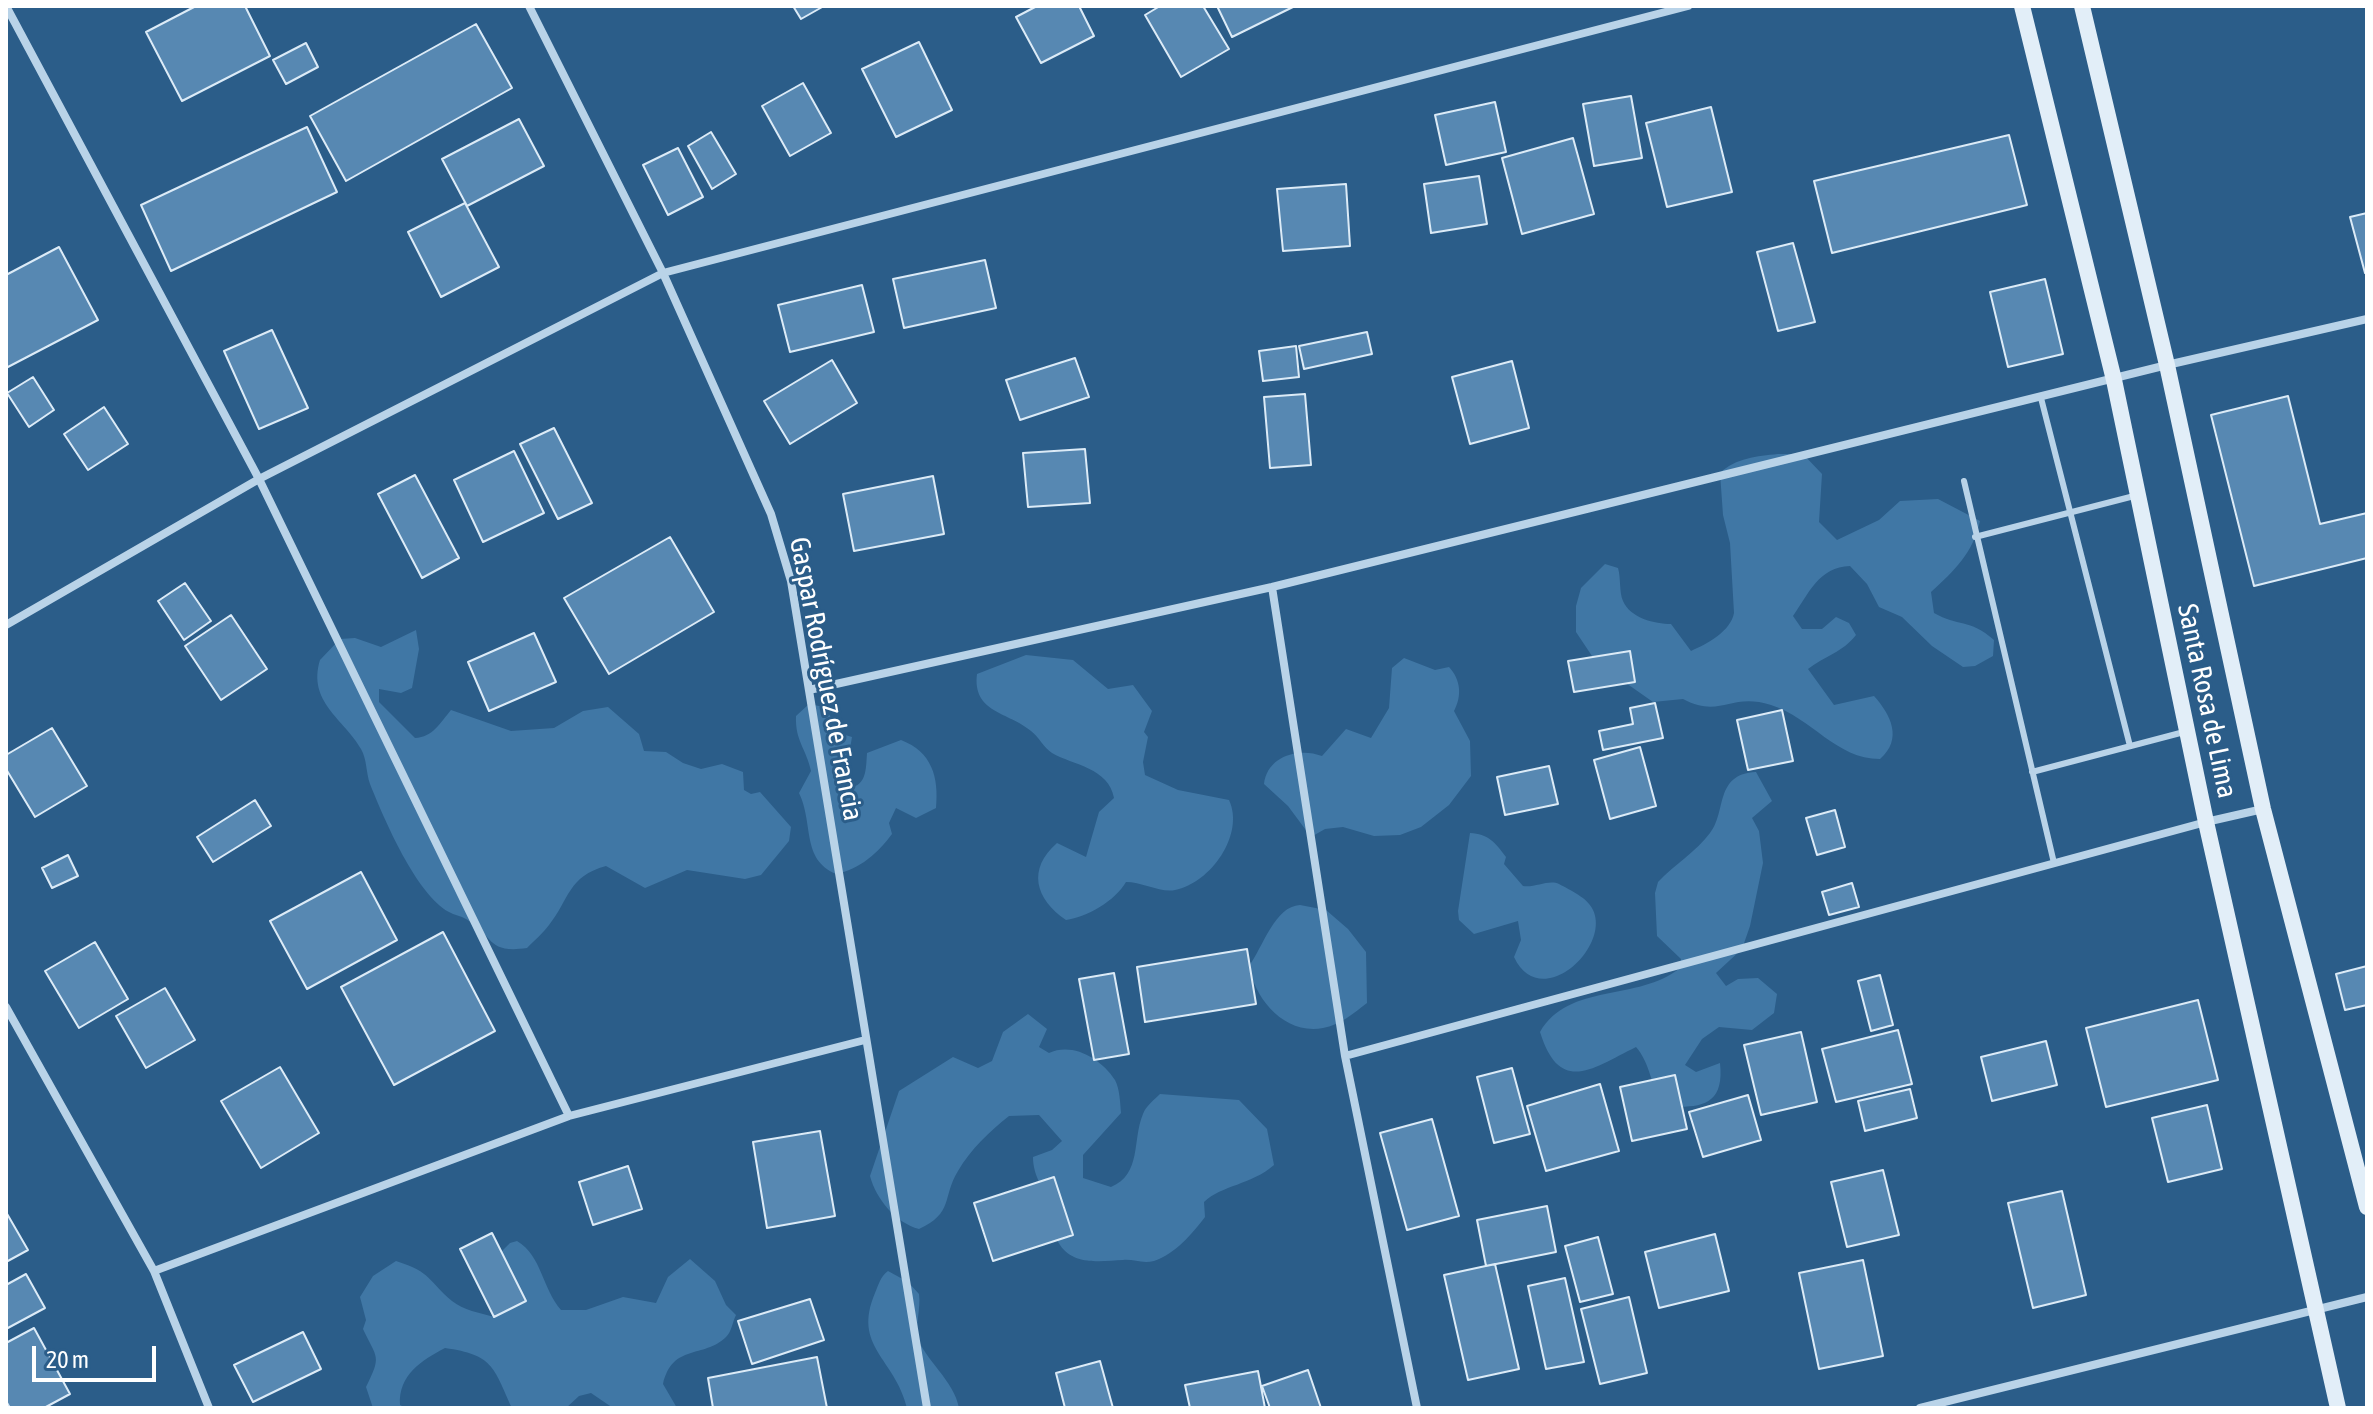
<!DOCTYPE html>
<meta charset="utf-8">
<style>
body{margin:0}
#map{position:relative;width:2373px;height:1414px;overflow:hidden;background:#2b5d89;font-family:"Asap Condensed",sans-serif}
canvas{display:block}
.frame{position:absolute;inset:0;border:8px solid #fff;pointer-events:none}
.scale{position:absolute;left:32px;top:1346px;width:124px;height:36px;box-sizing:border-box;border:4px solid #fff;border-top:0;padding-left:10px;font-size:24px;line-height:28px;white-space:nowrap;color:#fff;-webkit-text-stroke:6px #2b5d89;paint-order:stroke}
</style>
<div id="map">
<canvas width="2373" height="1414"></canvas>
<div class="frame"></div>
<div class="scale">20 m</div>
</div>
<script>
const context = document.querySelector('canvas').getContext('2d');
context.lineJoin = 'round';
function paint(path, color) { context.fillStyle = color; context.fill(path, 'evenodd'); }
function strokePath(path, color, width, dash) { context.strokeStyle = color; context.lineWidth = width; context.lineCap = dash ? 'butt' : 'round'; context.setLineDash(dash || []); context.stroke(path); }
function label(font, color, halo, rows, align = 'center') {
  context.font = font + ' "Asap Condensed",sans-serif'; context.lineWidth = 6; context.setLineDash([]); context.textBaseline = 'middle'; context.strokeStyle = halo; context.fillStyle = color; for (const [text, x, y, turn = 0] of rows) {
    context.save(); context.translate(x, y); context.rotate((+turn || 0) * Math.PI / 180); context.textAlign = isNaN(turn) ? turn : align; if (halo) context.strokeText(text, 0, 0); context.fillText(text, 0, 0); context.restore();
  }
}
const green = new Path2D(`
 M1778,454H1803L1822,474L1819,522L1837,540L1879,520L1900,501L1938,499L1980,521C1973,553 1955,570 1931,592L1934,613C1958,627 1969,618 1994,640L1993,656L1975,666L1963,667L1932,646L1902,617L1879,607L1867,584L1850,566C1819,567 1809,593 1793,616L1802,629H1822L1836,617L1849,623L1856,635C1843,652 1825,656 1808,669L1834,705L1874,696C1891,715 1903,739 1880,759C1836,759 1812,718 1771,705C1730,692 1721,719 1683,699L1653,702L1596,662L1576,632V606L1581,588L1605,564L1618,568C1621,578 1619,592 1623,601C1630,618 1655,624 1671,624L1691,651C1707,644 1731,631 1734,613L1730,543L1723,515L1720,473C1736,458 1757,456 1778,454Z
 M416,630L419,649L412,688L401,693L379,689V702L415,738C433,737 440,723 451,710L511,731L554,728L583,711L608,707L639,734L644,751L666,752L683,763L701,769L722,764L743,772L744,790L751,794L760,792L791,827L789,841L761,875L745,879L687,870L645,888L606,866C568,876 569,900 549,925C543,933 534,941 527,948C486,954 494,935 466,919C461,916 454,915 449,912C416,894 384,819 370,784C366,773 367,759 361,749C344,719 307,702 320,660L340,639L355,638L381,647Z
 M1026,655L1073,660L1108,689L1133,685L1152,711L1144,732L1148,737L1143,762L1145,775L1178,790L1229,800C1245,834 1211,883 1175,890C1161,893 1142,882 1126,882C1115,901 1087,917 1066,920C1035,899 1027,869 1057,843L1086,857L1099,812L1114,798C1109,768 1073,765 1052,753C1044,748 1039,737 1031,731C1009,712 972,713 977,674Z
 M1404,658L1435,670L1449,667C1461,680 1462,696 1454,711L1470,741L1471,776L1449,805L1421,827L1400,835L1374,836L1343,827L1325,829L1311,837L1288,806L1264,784C1267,756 1299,747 1322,756L1346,729L1371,738L1389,708L1392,668Z
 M809,704L824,707L842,734L852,737L846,772L853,787C867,783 866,766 867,753L901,740C932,752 939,777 936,808L916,818L896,808L889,823L892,834C879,852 859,870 836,874C801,859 814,824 799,793L811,771C806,748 795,741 796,716Z
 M1756,772L1772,801L1752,818L1759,831L1763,863L1750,926L1742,949L1716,973L1726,986L1738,979L1758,978L1777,994L1774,1013L1752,1030L1719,1027L1702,1039L1685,1065L1696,1072L1720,1063C1725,1109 1697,1108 1660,1106C1652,1086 1650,1063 1636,1047C1593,1068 1560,1096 1540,1032C1569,982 1638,1002 1680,968L1681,959L1657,936L1655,893L1658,882C1674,865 1696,852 1710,833C1727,812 1714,774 1756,772Z
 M1470,833C1488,834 1495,842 1506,857L1504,864L1523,886C1535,888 1549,879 1559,884C1570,890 1588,898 1593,910C1611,948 1540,1013 1514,957L1521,940L1518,921L1474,934L1459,920L1458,911Z
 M1300,905L1326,910L1348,929L1366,952L1367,1003C1354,1013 1340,1025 1323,1028C1284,1035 1255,999 1249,966C1263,947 1275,906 1300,905Z
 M1028,1014L1047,1029L1039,1047L1049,1053C1072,1042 1101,1058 1115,1080C1120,1090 1120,1102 1121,1113L1083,1155V1178L1111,1187C1142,1174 1132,1140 1143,1114C1146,1106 1154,1100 1160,1094L1239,1100L1267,1129L1274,1165C1251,1185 1222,1185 1204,1202L1205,1217C1192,1234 1175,1254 1154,1261C1142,1264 1134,1259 1123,1260C1102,1261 1074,1266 1060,1245C1051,1233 1051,1218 1047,1203C1043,1186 1033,1176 1033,1157L1052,1150L1062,1141L1039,1115L1009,1116C990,1131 970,1150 958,1171C942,1197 954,1213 919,1229C896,1223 876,1199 870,1176L899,1091L953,1057L978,1068L992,1061L1003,1032Z
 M517,1241C542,1256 542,1288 561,1310H586L623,1297L656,1303L668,1277L690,1259L715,1281L726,1305L736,1315C732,1323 732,1331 726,1337C703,1359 673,1343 663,1384L677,1408H613L591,1393L579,1396L566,1408H512C493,1366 493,1355 445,1348C422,1360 398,1375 400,1405L406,1408H373L366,1387C382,1355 377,1359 363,1329L366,1320L360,1297L373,1276L396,1261C433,1273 427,1280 452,1301C463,1310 480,1313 494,1317L503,1311L498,1255L510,1243Z
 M888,1271L908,1282L919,1294C921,1308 915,1325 918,1338C923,1357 955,1382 959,1408H907C895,1358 852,1347 875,1293C879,1284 880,1277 888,1271Z`);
const building = new Path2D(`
 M196,6H245L270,56L182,101L146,32Z
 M793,6H824L801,19Z
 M1037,6H1079L1094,36L1041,63L1016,17Z
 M1160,6H1203L1229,49L1181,77L1145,15Z
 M1217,6H1295L1232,37Z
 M476,24L512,88L346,181L310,116Z
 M919,42L952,110L896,137L862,69Z
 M306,43L318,67L286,84L273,60Z
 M803,83L831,133L790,156L762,106Z
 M1631,96L1642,158L1594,166L1583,104Z
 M1495,102L1506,152L1446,165L1435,115Z
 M1711,107L1732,192L1667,207L1646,123Z
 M519,119L544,166L467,206L442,159Z
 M307,127L337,192L171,271L141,205Z
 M711,132L736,174L712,189L688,146Z
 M2009,135L2027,205L1832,253L1814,181Z
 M1573,138L1594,214L1522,234L1502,158Z
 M678,148L703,197L668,215L643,165Z
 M1479,176L1487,224L1431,233L1424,184Z
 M1346,184L1350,246L1283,251L1277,189Z
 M465,203L499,267L441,297L408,232Z
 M2367,213V272L2365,273L2350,217Z
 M1793,243L1815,322L1778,331L1757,252Z
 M59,247L98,320L6,368V275Z
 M985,260L996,308L904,328L893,279Z
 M2045,279L2063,354L2008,367L1990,292Z
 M862,285L874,332L790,352L778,305Z
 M272,330L308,408L259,429L224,351Z
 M1367,332L1372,354L1304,369L1299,346Z
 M1296,346L1299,377L1263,381L1259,351Z
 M1075,358L1089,397L1020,420L1006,380Z
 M832,360L857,403L790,444L764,401Z
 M1512,361L1529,428L1470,444L1452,377Z
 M33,377L54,410L29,427L7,393Z
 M1305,394L1311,465L1270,468L1264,397Z
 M2288,396L2320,524L2367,513V558L2254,586L2211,415Z
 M104,407L128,444L88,470L64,434Z
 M554,428L592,503L558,519L520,444Z
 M1085,449L1090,503L1028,507L1023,453Z
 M514,451L544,513L483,542L454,480Z
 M415,475L459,558L422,578L378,494Z
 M933,476L944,534L854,551L843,494Z
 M670,537L714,612L609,674L564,598Z
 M185,583L211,621L184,640L158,601Z
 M231,615L267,669L221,700L185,646Z
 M534,633L556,682L489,711L468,662Z
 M1630,651L1635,682L1574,692L1568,661Z
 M1655,703L1663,738L1603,750L1599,731L1633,724L1630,708Z
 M1782,710L1793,761L1748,770L1737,720Z
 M52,728L87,786L35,817L6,769V755Z
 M1640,747L1656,806L1610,819L1594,760Z
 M1549,766L1558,804L1505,815L1497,777Z
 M255,800L271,826L213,862L197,837Z
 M1835,810L1845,847L1817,855L1806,818Z
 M68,855L78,876L52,888L42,868Z
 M361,872L397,940L307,989L270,921Z
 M1852,883L1859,907L1829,915L1822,892Z
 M443,932L495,1031L394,1085L341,987Z
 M95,942L128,999L79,1028L45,971Z
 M1247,949L1256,1004L1145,1022L1137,967Z
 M2367,966V1005L2345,1010L2336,974Z
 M1114,973L1129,1054L1094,1060L1079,979Z
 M1880,975L1893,1025L1871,1031L1858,981Z
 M165,988L195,1040L146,1068L116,1016Z
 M2198,1000L2218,1080L2106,1107L2086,1028Z
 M1898,1030L1912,1084L1836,1102L1822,1049Z
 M1801,1032L1817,1102L1761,1115L1744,1045Z
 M2046,1041L2057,1085L1992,1101L1981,1057Z
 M280,1067L319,1133L261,1168L221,1101Z
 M1512,1068L1530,1134L1494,1143L1477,1077Z
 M1675,1075L1687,1129L1632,1141L1620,1087Z
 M1600,1084L1619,1151L1546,1171L1527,1106Z
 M1910,1089L1917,1118L1865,1131L1858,1101Z
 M1748,1095L1761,1140L1703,1157L1689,1112Z
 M2207,1105L2222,1169L2168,1182L2152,1118Z
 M1432,1119L1459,1216L1407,1230L1380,1133Z
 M820,1131L835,1216L767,1228L753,1142Z
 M628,1166L642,1209L593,1225L579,1182Z
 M1883,1170L1899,1235L1847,1247L1831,1182Z
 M1054,1177L1073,1235L993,1261L974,1203Z
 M2062,1191L2086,1295L2033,1308L2008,1203Z
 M1547,1206L1556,1252L1486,1266L1477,1220Z
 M6,1212L28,1250L6,1262Z
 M492,1233L526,1301L494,1317L460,1249Z
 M1715,1234L1729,1291L1659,1308L1645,1252Z
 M1598,1237L1613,1294L1580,1302L1565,1246Z
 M1863,1260L1883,1356L1819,1369L1799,1273Z
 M1495,1264L1519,1369L1468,1380L1444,1275Z
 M26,1274L45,1308L6,1329V1285Z
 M1565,1278L1584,1362L1546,1369L1528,1286Z
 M1629,1297L1647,1373L1600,1384L1581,1309Z
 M810,1299L824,1340L752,1364L738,1321Z
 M34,1328L70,1394L44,1408H10L6,1401V1343Z
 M303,1332L321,1369L253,1402L234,1365Z
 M817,1357L827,1408H713L708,1378Z
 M1100,1361L1113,1408H1065L1056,1373Z
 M1308,1370L1321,1408H1270L1262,1386Z
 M1258,1371L1265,1408H1190L1185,1385Z`);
const lane = new Path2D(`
 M2041,398L2130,746
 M1964,481L2054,863
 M1975,537L2138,495
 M2032,772L2184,732`);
const street = new Path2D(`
 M6,6L259,479L569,1116
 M529,6L663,273L771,514L791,581L927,1408
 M1272,587L1345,1056L1417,1408
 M6,625L259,479L663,273L1688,6
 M809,690L1272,587L2167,365L2367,319
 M6,1007L154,1271L209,1408
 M1345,1056L2206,822L2263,809
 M154,1271L569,1116L865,1040
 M1920,1408L2367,1297`);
const secondary = new Path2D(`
 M2022,6L2114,380L2206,822L2338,1408
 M2082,6L2167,365L2263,809L2367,1207`);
const streetNames = [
 ["Gaspar Rodríguez de Francia",826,679,79],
 ["Santa Rosa de Lima",2207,701,78]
];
paint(green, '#4077a5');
paint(building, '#5788b2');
strokePath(building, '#dcebf7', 2);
strokePath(lane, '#b9d3e8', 6);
strokePath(street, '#b9d3e8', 8);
strokePath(secondary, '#e2eef8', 16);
label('28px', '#fff', '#2b5d89', streetNames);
</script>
